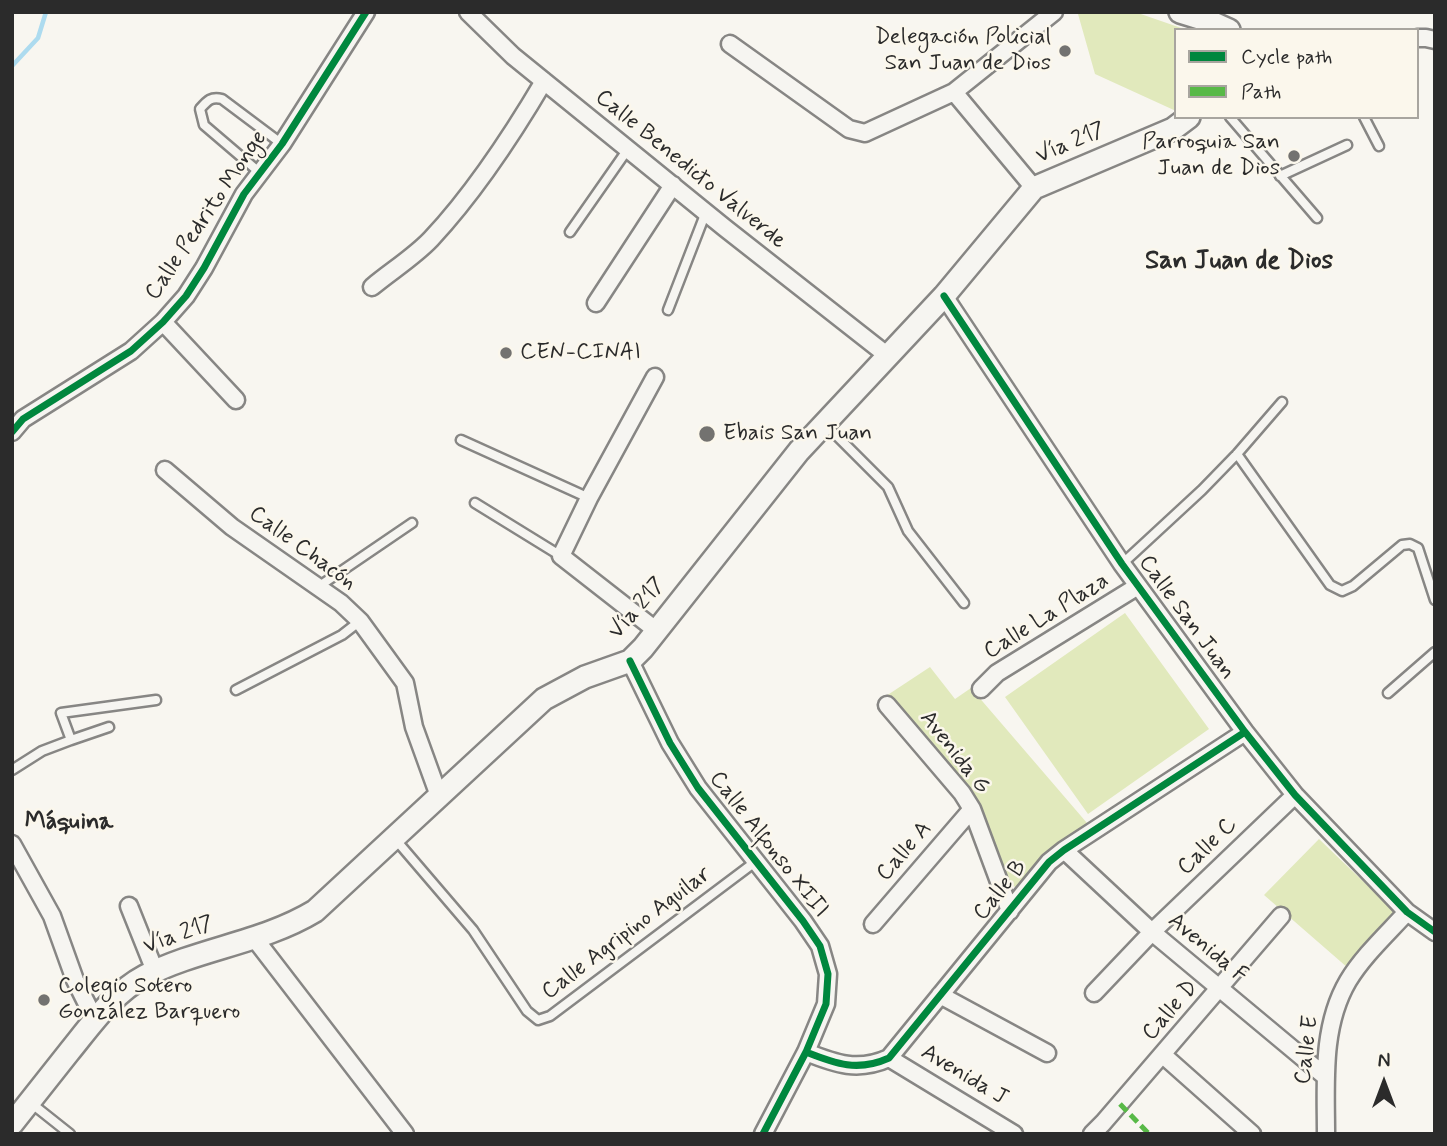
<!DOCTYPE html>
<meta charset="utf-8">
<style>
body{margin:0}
#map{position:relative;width:1447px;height:1146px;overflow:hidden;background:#f8f6f0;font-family:Mynerve,sans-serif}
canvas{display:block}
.frame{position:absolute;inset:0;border:14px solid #2b2b2b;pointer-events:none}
.legend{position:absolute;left:1174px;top:28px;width:245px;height:91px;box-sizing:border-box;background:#fbf7ec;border:2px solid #a8a59f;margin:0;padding:9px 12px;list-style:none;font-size:21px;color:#2b2b2b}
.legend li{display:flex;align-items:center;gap:14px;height:35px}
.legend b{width:35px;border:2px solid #a8a59f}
.north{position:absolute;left:1349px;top:1048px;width:70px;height:70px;-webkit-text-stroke:5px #fbf7ec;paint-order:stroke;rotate:0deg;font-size:19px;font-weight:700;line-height:28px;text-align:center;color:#2b2b2b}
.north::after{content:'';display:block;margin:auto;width:24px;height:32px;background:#2b2b2b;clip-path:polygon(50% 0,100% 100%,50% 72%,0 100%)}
</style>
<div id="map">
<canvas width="1447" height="1146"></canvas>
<div class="frame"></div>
<ul class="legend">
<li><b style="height:9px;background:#00873e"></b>Cycle path</li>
<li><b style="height:9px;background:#58b947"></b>Path</li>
</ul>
<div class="north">N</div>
</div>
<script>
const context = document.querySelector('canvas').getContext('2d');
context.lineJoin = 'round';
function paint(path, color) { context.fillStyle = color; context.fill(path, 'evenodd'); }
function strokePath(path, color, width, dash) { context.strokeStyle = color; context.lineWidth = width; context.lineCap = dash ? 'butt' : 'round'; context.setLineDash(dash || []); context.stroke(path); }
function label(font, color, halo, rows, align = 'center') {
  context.font = font + ' Mynerve,sans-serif'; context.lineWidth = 5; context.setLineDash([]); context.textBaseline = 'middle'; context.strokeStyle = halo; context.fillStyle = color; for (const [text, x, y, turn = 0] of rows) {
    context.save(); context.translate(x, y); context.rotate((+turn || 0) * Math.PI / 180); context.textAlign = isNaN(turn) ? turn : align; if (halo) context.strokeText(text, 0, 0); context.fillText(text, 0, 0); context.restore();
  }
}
const green = new Path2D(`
 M1081,12H1135L1187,30H1176V111L1095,74L1078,14Z
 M1125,613L1209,729L1088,814L1005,697Z
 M930,667L955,699L971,688L1087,823L1058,844L1036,862L1017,887L1011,886L1005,882L956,778L886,696Z
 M1319,839L1396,913L1348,968L1264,895Z`);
const stream = new Path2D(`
 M12,66L38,38L46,12`);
const lane = new Path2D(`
 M1230,117L1317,218
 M1364,117L1379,146
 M259,172L204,125L200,109C207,101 211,96 222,99L282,144
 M1280,176L1347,145
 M570,232L628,149
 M668,310L706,212
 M825,424L888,487L908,531L964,603
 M461,440L589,498
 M1237,454L1330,585L1342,591L1353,586L1402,545L1410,544L1418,548L1435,600
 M475,503L561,556
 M1122,564L1202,490L1237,454L1282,402
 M318,587L412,523
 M236,690L342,635L360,621
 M1388,693L1435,652
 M71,740L109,727
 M12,770L42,751L71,740L61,713L156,700
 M396,840L473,930L527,1011L538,1020L550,1016L755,862
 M31,1103L70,1134`);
const street = new Path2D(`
 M468,12L513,56L725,228L888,356
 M1417,38H1426L1435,40
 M730,44L849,129L865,133L954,92
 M1034,188L954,92L1054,12
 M372,287C391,271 414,257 431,239C475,192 511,137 544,81
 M944,296L1122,564L1245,732L1295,795L1407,912L1435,932
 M596,303L673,185
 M163,322L236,400
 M655,377L589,498L561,556L657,631
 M12,432L23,419L131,351L163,322L186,296L204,268L244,194L282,144L366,12
 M165,470L232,527L341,603L360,621L405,683L414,727L439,796
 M630,661L670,743L698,788L803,921L820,946L828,974L826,1004L806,1052L763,1134
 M981,689L997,673L1138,586
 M887,705L962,793L972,809L1010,911
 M12,844L52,916L75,980L95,1020
 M1064,850L1152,932L1326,1077
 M129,906L155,971
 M873,924L972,809
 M255,939L405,1134
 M1094,993L1152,932L1295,795
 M940,995L1047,1053
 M806,1052C836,1064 858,1072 889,1058L1049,862L1064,850L1245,732
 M1163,1055L1252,1134
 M889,1058L1014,1134
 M1092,1134L1103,1123L1281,916
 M1326,1134C1326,1083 1321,1027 1348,981C1363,956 1387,934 1407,912`);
const secondary = new Path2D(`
 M1180,12L1209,21L1229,30
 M12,1124C31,1100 50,1076 69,1052C91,1025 113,993 145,976C200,948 262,943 315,911L544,699L585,677L630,661L643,648L799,451L944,296L1034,188L1173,129L1189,117`);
const quiet = new Path2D(`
 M1120,1104L1149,1134`);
const cycleway = new Path2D(`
 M944,296L1122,564L1245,732L1295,795L1407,912L1435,932
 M12,432L23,419L131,351L163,322L186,296L204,268L244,194L282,144L366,12
 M630,661L670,743L698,788L803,921L820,946L828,974L826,1004L806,1052L763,1134
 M806,1052C836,1064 858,1072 889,1058L1049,862L1064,850L1245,732`);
const markers = [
 [1065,51,7,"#737270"],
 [1294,156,7,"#737270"],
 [506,353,7,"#737270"],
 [707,434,9,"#737270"],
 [44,1000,7,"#737270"]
];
const poiNames = [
 ["Delegación Policial",1051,38,"right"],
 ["San Juan de Dios",1051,64,"right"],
 ["Parroquia San",1280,143,"right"],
 ["Juan de Dios",1280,169,"right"],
 ["CEN-CINAI",520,353],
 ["Ebais San Juan",723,434],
 ["Colegio Sotero",58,987],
 ["González Barquero",58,1013]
];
const streetNames = [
 ["Vía 217",1071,144,-23],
 ["Calle Benedicto Valverde",690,170,39],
 ["Calle Pedrito Monge",207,216,-56],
 ["Calle Chacón",302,549,36],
 ["Vía 217",638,609,-49],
 ["Calle La Plaza",1047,617,-32],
 ["Calle San Juan",1186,618,54],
 ["Avenida G",954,753,52],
 ["Calle Alfonso XIII",768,845,52],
 ["Calle C",1208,847,-44],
 ["Calle A",905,852,-49],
 ["Calle B",1001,891,-51],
 ["Calle Agripino Aguilar",627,934,-37],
 ["Vía 217",179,936,-20],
 ["Avenida F",1207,949,40],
 ["Calle D",1171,1011,-49],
 ["Calle E",1308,1050,-83],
 ["Avenida J",964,1076,31]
];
const neighbourhoodNames = [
 ["Máquina",69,823]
];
const quarterNames = [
 ["San Juan de Dios",1239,263]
];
paint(green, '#e1e9bc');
strokePath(stream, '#addbef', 4.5);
strokePath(lane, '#878684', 13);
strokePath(street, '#878684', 21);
strokePath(secondary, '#878684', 26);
strokePath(lane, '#f6f5f1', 8);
strokePath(street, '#f6f5f1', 16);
strokePath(secondary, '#f6f5f1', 21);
strokePath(quiet, '#58b947', 5, [10, 5]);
strokePath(cycleway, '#00873e', 7);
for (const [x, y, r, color] of markers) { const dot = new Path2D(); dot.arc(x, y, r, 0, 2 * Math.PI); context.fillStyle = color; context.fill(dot); strokePath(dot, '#fbf7ec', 2.5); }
label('23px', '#2b2b2b', '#fbf7ec', poiNames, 'left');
label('23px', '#2b2b2b', '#fbf7ec', streetNames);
label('bold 24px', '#2b2b2b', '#fbf7ec', neighbourhoodNames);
label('bold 26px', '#2b2b2b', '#fbf7ec', quarterNames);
</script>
